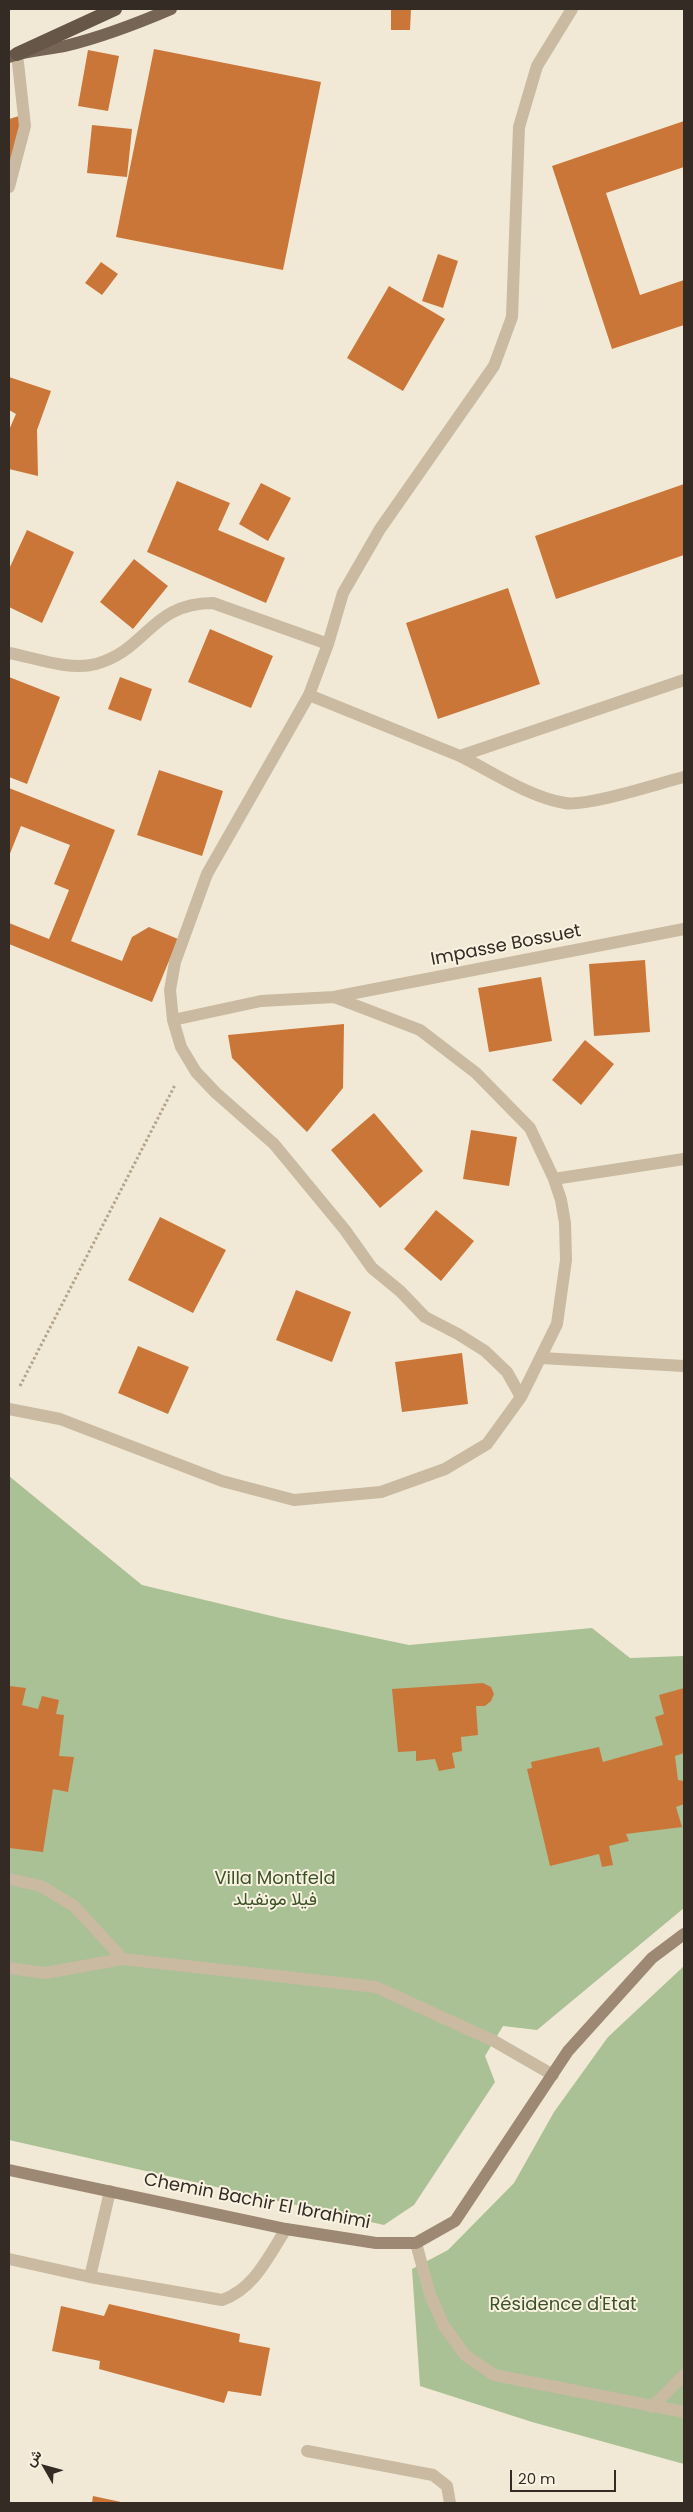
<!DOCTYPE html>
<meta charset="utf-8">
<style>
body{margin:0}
#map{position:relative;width:693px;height:2512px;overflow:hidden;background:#f1e9d5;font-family:Poppins,Vazirmatn,sans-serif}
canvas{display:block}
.frame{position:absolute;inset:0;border:10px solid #332b24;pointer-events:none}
.north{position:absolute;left:20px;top:2442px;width:50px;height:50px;-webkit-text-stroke:4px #f9f2e1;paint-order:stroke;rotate:308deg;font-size:14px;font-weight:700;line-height:20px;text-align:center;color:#332b24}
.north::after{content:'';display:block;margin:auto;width:18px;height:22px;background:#332b24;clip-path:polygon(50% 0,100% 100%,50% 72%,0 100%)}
.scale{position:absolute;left:510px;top:2470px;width:106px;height:22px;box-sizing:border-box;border:2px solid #332b24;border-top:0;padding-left:6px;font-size:15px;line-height:18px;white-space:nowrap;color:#332b24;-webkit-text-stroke:4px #f9f2e1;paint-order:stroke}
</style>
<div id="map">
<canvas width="693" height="2512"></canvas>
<div class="frame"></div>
<div class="north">ش</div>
<div class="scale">20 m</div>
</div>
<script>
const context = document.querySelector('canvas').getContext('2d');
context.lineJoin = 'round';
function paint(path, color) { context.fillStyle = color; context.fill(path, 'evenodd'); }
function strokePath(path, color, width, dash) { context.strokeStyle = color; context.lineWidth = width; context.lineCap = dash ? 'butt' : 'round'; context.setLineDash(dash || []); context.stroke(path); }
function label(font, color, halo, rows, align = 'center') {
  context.font = font + ' Poppins,Vazirmatn,sans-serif'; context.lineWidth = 4; context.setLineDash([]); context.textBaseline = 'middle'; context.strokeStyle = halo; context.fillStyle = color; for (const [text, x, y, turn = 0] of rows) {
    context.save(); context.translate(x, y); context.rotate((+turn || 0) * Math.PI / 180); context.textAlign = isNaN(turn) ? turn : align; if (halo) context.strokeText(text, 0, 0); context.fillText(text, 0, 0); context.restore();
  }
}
const green = new Path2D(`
 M9,1476L142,1585L280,1618L409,1645L592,1628L630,1658L684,1656V1908L537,2030L503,2026L485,2056L495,2082L414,2205L384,2225L9,2140Z
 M684,1966V2464L532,2422L420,2386L412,2269L448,2250L514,2183L554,2112L608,2037Z`);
const building = new Path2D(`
 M391,9H411L410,30H391Z
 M154,49L321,82L283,270L116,237Z
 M88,50L119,56L108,111L78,106Z
 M26,114L9,173V119Z
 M684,121V167L606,193L640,295L684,280V325L612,349L552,166Z
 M92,125L132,129L127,177L87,173Z
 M438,254L458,261L443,308L422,301Z
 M101,262L118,274L102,295L85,283Z
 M389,286L445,319L403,391L347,358Z
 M9,377L51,391L37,430L38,476L9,469V430L16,414L9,410Z
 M177,481L230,503L218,530L285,558L266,603L147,552Z
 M261,483L291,498L268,541L239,524Z
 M684,484V555L556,599L535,536Z
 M27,530L74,552L42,623L9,607V569Z
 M134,559L168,586L133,629L100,602Z
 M508,588L540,684L438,719L406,623Z
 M210,629L273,656L251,708L188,682Z
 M9,677L60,697L27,784L9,777Z
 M120,677L152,689L141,721L108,709Z
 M159,770L223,791L202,856L137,835Z
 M9,788L115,830L71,941L122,961L132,937L149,927L178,939L152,1002L9,944V923L49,939L69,890L54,884L70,845L21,826L9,856Z
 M645,960L650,1032L594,1036L589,964Z
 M541,977L552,1041L489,1052L478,988Z
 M344,1024L343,1088L307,1132L232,1058L228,1035Z
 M585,1040L614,1064L581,1105L552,1080Z
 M374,1113L423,1171L380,1208L331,1150Z
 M471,1130L517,1137L509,1186L463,1179Z
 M436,1210L474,1241L441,1281L404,1249Z
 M160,1217L226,1250L193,1313L128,1280Z
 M296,1290L351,1312L332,1362L276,1340Z
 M138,1346L189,1367L168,1414L118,1393Z
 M462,1353L468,1404L402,1412L395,1362Z
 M483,1683L491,1687L494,1694L491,1701L485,1706H476L478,1735L461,1737L462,1751L452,1753L455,1768L439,1771L435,1759L416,1761V1751L398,1752L392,1689Z
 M9,1686L26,1688L22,1705L38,1709L42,1696L59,1700L56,1714L64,1715L59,1756L74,1757L68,1792L53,1789L43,1852L9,1848Z
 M684,1688V1753L675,1756L678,1780L684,1781V1804L676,1807L682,1827L626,1834L629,1841L609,1846L613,1865L602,1867L599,1854L550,1866L527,1769L532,1768L531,1762L599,1747L603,1762L663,1745L655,1717L664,1714L659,1695Z
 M109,2304L240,2334L239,2342L270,2348L261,2396L228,2391L224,2403L99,2369L100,2361L52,2351L61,2306L104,2316Z
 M93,2496L121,2502V2503H92Z`);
const path = new Path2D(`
 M20,1386L175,1085`);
const service = new Path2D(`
 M309,695L460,756L684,680
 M460,756C493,772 529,797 565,803C587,807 659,783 684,777
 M9,1879L41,1886L74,1906L123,1959
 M9,1968L45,1973L123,1959L376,1987L494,2041L553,2075
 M110,2191L90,2277L222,2300C254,2289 268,2257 286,2229
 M416,2243L430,2295L444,2326L465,2355L494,2375L684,2412
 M9,2259L90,2277
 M652,2407L684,2375
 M307,2451L433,2475L447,2486L450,2503`);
const minor = new Path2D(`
 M9,187L25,126L17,54
 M9,653C36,658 69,671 96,664C147,650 151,603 213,603L328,644
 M334,997L684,929
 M173,1020L261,1001L334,997L420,1030L476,1073L530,1128L554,1179L561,1200L565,1223L566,1260L557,1324L521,1397
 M554,1179L684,1159
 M541,1358L684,1366
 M9,1409L60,1419L222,1481L294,1500L381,1492L445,1469L487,1444L521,1397L507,1372L485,1351L458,1334L425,1317L400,1291L372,1268L345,1230L274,1144L216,1093L196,1072L181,1047L173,1020L170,990L175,962L207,874L309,695L328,644L343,593L380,529L494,366L512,317L519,127L537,66L572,9`);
const secondary = new Path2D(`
 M9,2170L286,2229L376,2243H416L455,2221L568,2051L652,1958L684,1934`);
const primary = new Path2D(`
 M9,57C26,50 47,50 65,46C102,37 136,24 171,9`);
const trunk = new Path2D(`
 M17,54L115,9`);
const streetNames = [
 ["Impasse Bossuet",506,946,-11],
 ["Chemin Bachir El Ibrahimi",257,2202,11]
];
const parkNames = [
 ["Villa Montfeld",275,1879],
 ["فيلا مونفيلد",275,1900],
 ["Résidence d'Etat",563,2305]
];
paint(green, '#aac095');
paint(building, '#cb7639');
strokePath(path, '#b5a48b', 3, [2.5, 2.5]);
strokePath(service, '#c9baa1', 12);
strokePath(minor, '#c9baa1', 12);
strokePath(secondary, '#9d8973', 12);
strokePath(primary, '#766554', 12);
strokePath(trunk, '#655648', 14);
label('18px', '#332b24', '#f9f2e1', streetNames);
label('18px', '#3b5227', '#f9f2e1', parkNames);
</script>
